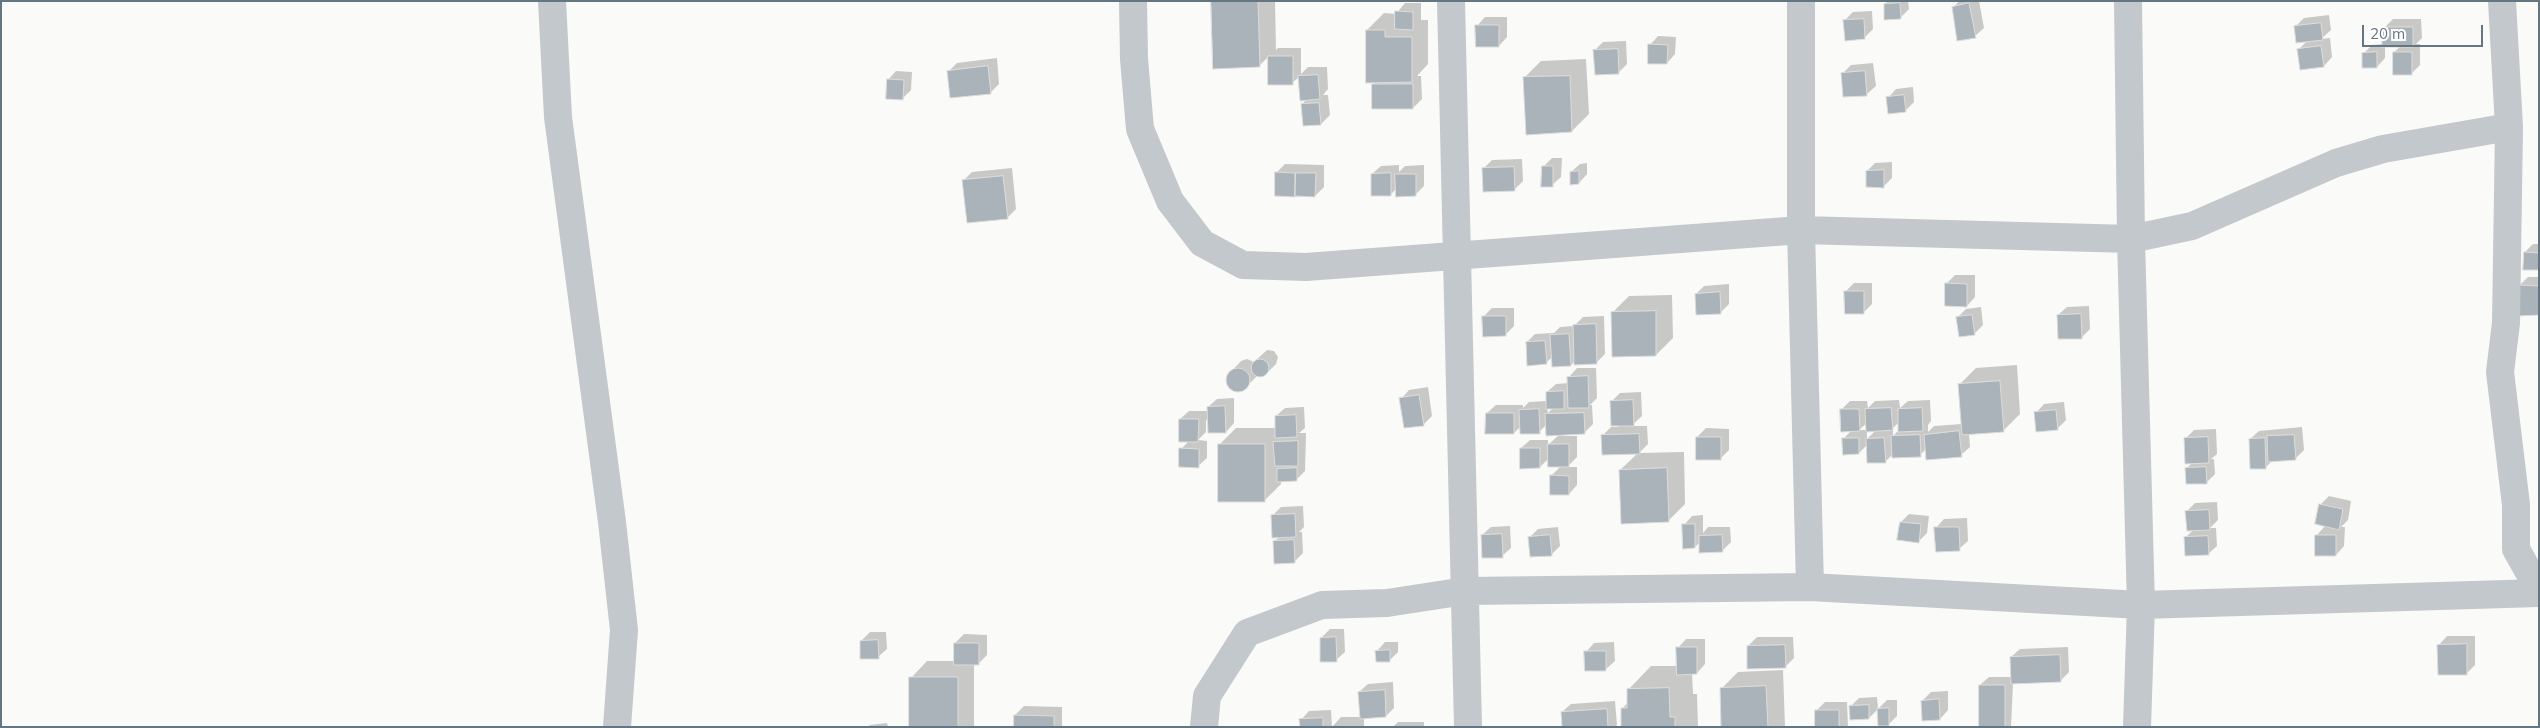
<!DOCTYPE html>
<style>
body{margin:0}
#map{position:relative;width:2540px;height:728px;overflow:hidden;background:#fafaf8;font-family:Mulish,sans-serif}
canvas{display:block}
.frame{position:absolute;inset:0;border:2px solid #657683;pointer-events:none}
.scale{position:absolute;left:2362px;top:25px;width:121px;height:22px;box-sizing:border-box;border:2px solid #657683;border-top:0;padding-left:6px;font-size:15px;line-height:18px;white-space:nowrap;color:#657683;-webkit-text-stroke:4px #fff;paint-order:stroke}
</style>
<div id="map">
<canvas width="2540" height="728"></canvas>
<div class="frame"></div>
<div class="scale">20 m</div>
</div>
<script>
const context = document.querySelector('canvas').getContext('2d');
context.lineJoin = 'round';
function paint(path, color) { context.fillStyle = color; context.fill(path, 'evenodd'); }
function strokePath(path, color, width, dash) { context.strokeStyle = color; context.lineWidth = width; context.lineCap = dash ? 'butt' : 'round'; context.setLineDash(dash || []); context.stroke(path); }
const shadow = new Path2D(`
 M1212,1H1275L1276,50L1278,48H1301V74L1308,67H1327L1328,89L1323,95H1328L1330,115L1321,124L1304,125L1302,104L1307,99L1299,77L1292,83L1270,84V55L1259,66Z
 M1888,1H1908L1909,9L1900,18L1885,4Z
 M1959,1H1979L1984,28L1975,36L1953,8Z
 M1405,3H1421V20H1428V64L1417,76H1421L1422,99L1413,108L1373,85L1376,81L1367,30L1384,13L1396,14Z
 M1872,11L1873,29L1864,38L1844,21L1853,12Z
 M2329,15L2331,30L2321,39L2330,38L2332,57L2324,66L2298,50L2308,40L2296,26L2304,18Z
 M1485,17H1507V37L1499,46L1477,26Z
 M2393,19H2421L2422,38L2416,44H2420V65L2411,74L2394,52L2401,46H2385V58L2377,67L2363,54L2372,45L2384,44V28Z
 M1658,36L1676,37L1675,54L1667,63L1650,45Z
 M1626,41L1627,64L1618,73L1595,50L1603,42Z
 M997,58L999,84L991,92L949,71L957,63Z
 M1586,59L1589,114L1572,131L1524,78L1541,61Z
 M1873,63L1876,86L1867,94L1842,74L1851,65Z
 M896,71L912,72L911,90L903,98L888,80Z
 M1913,87L1914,102L1905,111L1888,98L1896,89Z
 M1552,158H1562L1561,177L1552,185L1543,167Z
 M1522,159L1523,181L1514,190L1483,169L1492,160Z
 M1892,162V178L1884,186L1867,171L1875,163Z
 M1587,163V174L1579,183L1571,172L1580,164Z
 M1285,164L1324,165V187L1315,196L1276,195V173Z
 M1399,165V172L1405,166L1424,165V186L1415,195L1397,188L1391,194L1372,174L1381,166Z
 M1012,168L1016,209L1007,218L964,180L972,172Z
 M2533,244H2539V269L2525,252Z
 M1955,275H1975V297L1967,306L1946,284Z
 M2528,277H2539V314L2519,286Z
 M1854,283H1872V304L1863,313L1846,291Z
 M1729,284V304L1720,313L1696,294L1704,286Z
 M1672,295L1673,338L1656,355L1612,313L1629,296Z
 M2089,306L2090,329L2081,338L2058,315L2067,307Z
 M1981,307L1983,325L1974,334L1958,317L1966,309Z
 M1492,308H1514V326L1505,335L1484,316Z
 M1604,316L1605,354L1596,363L1576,360L1571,365L1552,357L1546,363L1527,342L1535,334L1554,333L1560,327L1574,326L1583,317Z
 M1267,350L1274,351L1278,357L1276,364L1267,373L1258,375L1242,391H1236L1227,383V376L1241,361L1247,359L1254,362Z
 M2017,365L2020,414L2003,431L1969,434L1970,447L1961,455L1926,449L1920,455L1893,454L1885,462L1867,445L1859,453L1843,439L1852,430L1841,410L1850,401H1867L1868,408L1875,401L1899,400L1900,408L1908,401L1930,400L1931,421L1928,425V432L1934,426L1962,424L1959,385L1976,368ZM1899,422L1900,429L1893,436V428ZM1867,423V430H1859ZM1876,430L1867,439V431Z
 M1577,368H1596L1597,398L1590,405H1592L1593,424L1584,433L1562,434V436H1577V457L1567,467H1577V485L1569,494L1551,476L1561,466L1549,458L1540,467L1521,448L1530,440H1548V445L1560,434L1547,424L1539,432L1521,426L1514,433L1487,413L1496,405H1523V408L1529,402L1547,401V392L1556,384L1569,383V377ZM1547,407H1554L1548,413Z
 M1428,387L1432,416L1423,425L1401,399L1409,390Z
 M1641,392L1642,416L1631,426H1647L1648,444L1639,453L1684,452L1685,504L1668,521L1620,470L1638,453L1602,436L1611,427H1618L1611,402L1620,393Z
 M1234,398V423L1226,432L1206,420V432L1198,440L1207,441V458L1198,466L1181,449L1189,441L1180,419L1189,411H1208V407L1217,399Z
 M2064,402L2066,420L2057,429L2036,413L2044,404Z
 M1304,407L1305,428L1299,433H1306L1305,471L1296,480H1281V484L1264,501L1219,445L1236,428H1276V416L1285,408Z
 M2302,427L2304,450L2295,459L2272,461L2266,467L2250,439L2259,431Z
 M1706,428L1729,429V450L1720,459L1697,437Z
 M2216,429L2217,454L2211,459H2214L2215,474L2206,483L2187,468L2192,463L2185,439L2194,430Z
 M2329,496L2351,501L2348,520L2341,527H2345L2344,546L2336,555L2316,536L2326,525L2320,505Z
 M2217,502L2218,520L2210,528H2216L2217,546L2208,554L2185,538L2194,529L2186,512L2195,503Z
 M1303,506L1304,527L1299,532H1302L1303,553L1294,562L1274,542L1280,536L1272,516L1281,507Z
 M1909,514L1929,516L1927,533L1918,542L1901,522Z
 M1703,515V533L1708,527H1730L1731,542L1722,551L1700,542L1695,547L1684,525L1692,516Z
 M1967,518L1968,541L1959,549L1936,528L1944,519Z
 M1510,526L1511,548L1502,556L1482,535L1491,527Z
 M1558,527L1560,546L1551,555L1530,537L1538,529Z
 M1330,629H1344L1345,652L1336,660L1321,638Z
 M870,632H886L887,649L878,657L861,641Z
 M964,634L987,635V655L978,664H974V727H910L911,678L927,661H955V643Z
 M2447,636H2475V665L2467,673L2439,645Z
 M1757,637H1793L1794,658L1785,667L1748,646Z
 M1686,639H1705V664L1697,673H1692L1693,694H1697L1698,727H1622V709L1628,702V690L1651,666H1678V648Z
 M1385,642H1398V652L1390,660L1377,651Z
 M1614,642L1615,661L1606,669L1586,652L1594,643Z
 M2068,647L2069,672L2060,681L2013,683L2011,727H1981L1980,685L1989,677H2012L2011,657L2020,649Z
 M1783,670L1785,727H1723L1721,689L1738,672Z
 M1393,682L1394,708L1386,716L1364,718V727H1301V720L1309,711L1331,710L1332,727L1341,717H1361L1359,692L1368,684Z
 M1948,691V710L1940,719L1922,701L1931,692Z
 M1877,697L1878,709L1869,718L1851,706L1859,698Z
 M1887,700H1897V716L1889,724L1878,709Z
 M1615,701L1617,725L1615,727H1563L1562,712L1571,704Z
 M1825,702H1847L1848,727H1816V711Z
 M1024,706L1062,707V727H1015V715Z
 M1398,722H1424V727H1393Z
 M887,723L888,727H868L870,725Z`);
const building = new Path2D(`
 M1211,1H1258L1260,67L1213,69Z
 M1900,3L1901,19L1884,20V4Z
 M1969,3L1976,38L1957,41L1952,7Z
 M1395,11L1413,12V30L1395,29Z
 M1864,19L1865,39L1845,41L1843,20Z
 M2321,23L2323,40L2296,43L2294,26Z
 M1475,25H1499V47H1476Z
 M2383,27H2413V47H2382Z
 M1366,30H1385V37H1412V82L1366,83Z
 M1648,44L1668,45L1667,64H1648Z
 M2321,46L2324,67L2300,70L2297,49Z
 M1618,49L1619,74L1595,75L1593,50Z
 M2377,52V68H2362V53Z
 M2393,52H2412V75H2393Z
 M1268,56H1293V85H1268Z
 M988,66L991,94L950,98L947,71Z
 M1865,71L1867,96L1843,97L1841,73Z
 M1318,75L1320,99L1300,101L1298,76Z
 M1570,76L1572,132L1526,135L1523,77Z
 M887,79L904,80L903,100L886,99Z
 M1372,84H1413V109H1372Z
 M1904,95L1906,112L1888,114L1886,97Z
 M1319,103L1321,125L1303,126L1301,104Z
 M1542,166H1553V187H1541Z
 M1514,167L1515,191L1483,192L1482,168Z
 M1884,170V188L1866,187V171Z
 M1579,171V184L1570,185V172Z
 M1275,172L1295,173V197L1275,196Z
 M1296,173H1316L1315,197L1295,196Z
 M1391,173V196H1371V174Z
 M1395,174H1416V196L1396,197Z
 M1003,176L1008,219L967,223L962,180Z
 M2524,252L2539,253V270H2523Z
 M1945,283L1967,284V307L1945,306Z
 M2518,285L2539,286V315L2518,316Z
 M1844,291H1864V314H1845Z
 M1720,292L1721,314L1696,315L1695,294Z
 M1656,311V356L1612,357L1611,312Z
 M2081,314L2082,339H2058L2057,315Z
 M1972,315L1975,335L1959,337L1956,317Z
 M1482,316H1506V336L1483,337Z
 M1596,324L1597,364L1574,365L1573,325Z
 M1569,334L1571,366L1552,367L1550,335Z
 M1545,341L1547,364L1527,366L1526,342Z
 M1251 368a9 9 0 1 1 18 0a9 9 0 1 1-18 0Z
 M1226 380a12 12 0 1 1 24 0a12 12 0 1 1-24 0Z
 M1588,376L1589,408H1568L1567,377Z
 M2000,381L2004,432L1962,435L1958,384Z
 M1564,391V409H1546V392Z
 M1419,395L1424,426L1404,428L1399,398Z
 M1633,400L1634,426H1611L1610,401Z
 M1225,406L1226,433H1208L1207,407Z
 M1891,408L1893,430L1866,432L1865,409Z
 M1922,408L1923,431L1898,432V409Z
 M1539,409L1540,434H1520L1519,410Z
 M1840,409H1859L1860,431L1841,432Z
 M2056,410L2058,430L2036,432L2034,412Z
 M1486,413H1514V434H1485Z
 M1584,413L1585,434L1546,436L1545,414Z
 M1296,415L1297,437L1275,438V416Z
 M1179,419H1199L1198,442H1179Z
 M1959,431L1962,457L1926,460L1924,435Z
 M1639,434L1640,454L1602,455L1601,435Z
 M1920,435L1921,457L1892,458L1891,436Z
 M2294,435L2296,460L2268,462L2267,436Z
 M1696,437H1721V460H1696Z
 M2208,437L2209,463L2185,464L2184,438Z
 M1842,438H1859V454L1843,455Z
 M1884,438L1886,463H1867L1866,439Z
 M2265,438L2266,469H2250L2249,439Z
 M1298,441V466H1275L1273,442Z
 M1218,444H1265V502H1218Z
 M1548,444H1569V467H1548Z
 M1179,448L1199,449V468L1179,467Z
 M1520,448H1540V468L1520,469Z
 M2206,467L2207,484H2186L2185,468Z
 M1297,468V481L1277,482V469Z
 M1667,468L1669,522L1621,524L1619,470Z
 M1550,475L1569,476V495H1550Z
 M2319,504L2343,509L2339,530L2315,524Z
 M2209,510L2210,530L2187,531L2185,511Z
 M1295,514L1296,537L1272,538L1271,515Z
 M1900,522L1921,524L1919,543L1897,540Z
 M1682,524H1695V548L1683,549Z
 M1934,527H1959L1960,551L1936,552Z
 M1502,534L1503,558H1482L1481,535Z
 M1550,535L1552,556L1530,557L1528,537Z
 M1722,535L1723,552L1699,553V536Z
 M2315,535H2336V556H2315Z
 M2208,536L2209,555L2185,556L2184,537Z
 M1294,540L1295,563L1274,564L1273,541Z
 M1336,637L1337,662H1320V638Z
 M878,640L879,659H860V641Z
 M954,643H979V665H954Z
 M2467,644V675H2438L2437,645Z
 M1785,645L1786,668L1747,669V646Z
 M1676,647H1697V674L1677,675Z
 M1390,650V662H1376L1375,651Z
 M1584,651H1606V671H1585Z
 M2060,655L2061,682L2011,684L2010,657Z
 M909,677H958V727H909Z
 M1979,685H2005V727H1979Z
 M1766,686L1768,727H1721L1720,688Z
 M1669,688L1670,717H1675V727H1621V708H1627V689Z
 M1385,690L1386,717L1360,719L1358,692Z
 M1939,699L1940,720L1922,721L1921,701Z
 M1869,705V719L1850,720L1849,706Z
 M1889,708V726H1878L1877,709Z
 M1607,709L1608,727H1562L1561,712Z
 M1815,710H1839V727H1815Z
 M1014,715L1054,716V727H1014Z
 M1323,718V727H1300L1299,719Z`);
const minor = new Path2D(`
 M552,1L558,117L612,522L624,630L617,727
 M1133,1L1134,59L1140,129L1170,201L1202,243L1243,265L1306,267L1801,230L2131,239L2192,226L2336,163L2383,149L2509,127
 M1451,1L1468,727
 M1801,1V230L1810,587
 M2128,1L2131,239L2141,605L2137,727
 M2502,1L2509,127L2506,323L2500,372L2516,505V549L2539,590
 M1204,727L1207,696L1247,633L1322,605L1387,603L1465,591L1810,587L2141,605L2539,593`);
paint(shadow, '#0003');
paint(building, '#aab3b9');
strokePath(building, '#dcdcda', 1);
strokePath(minor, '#c3c8cc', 28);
</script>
